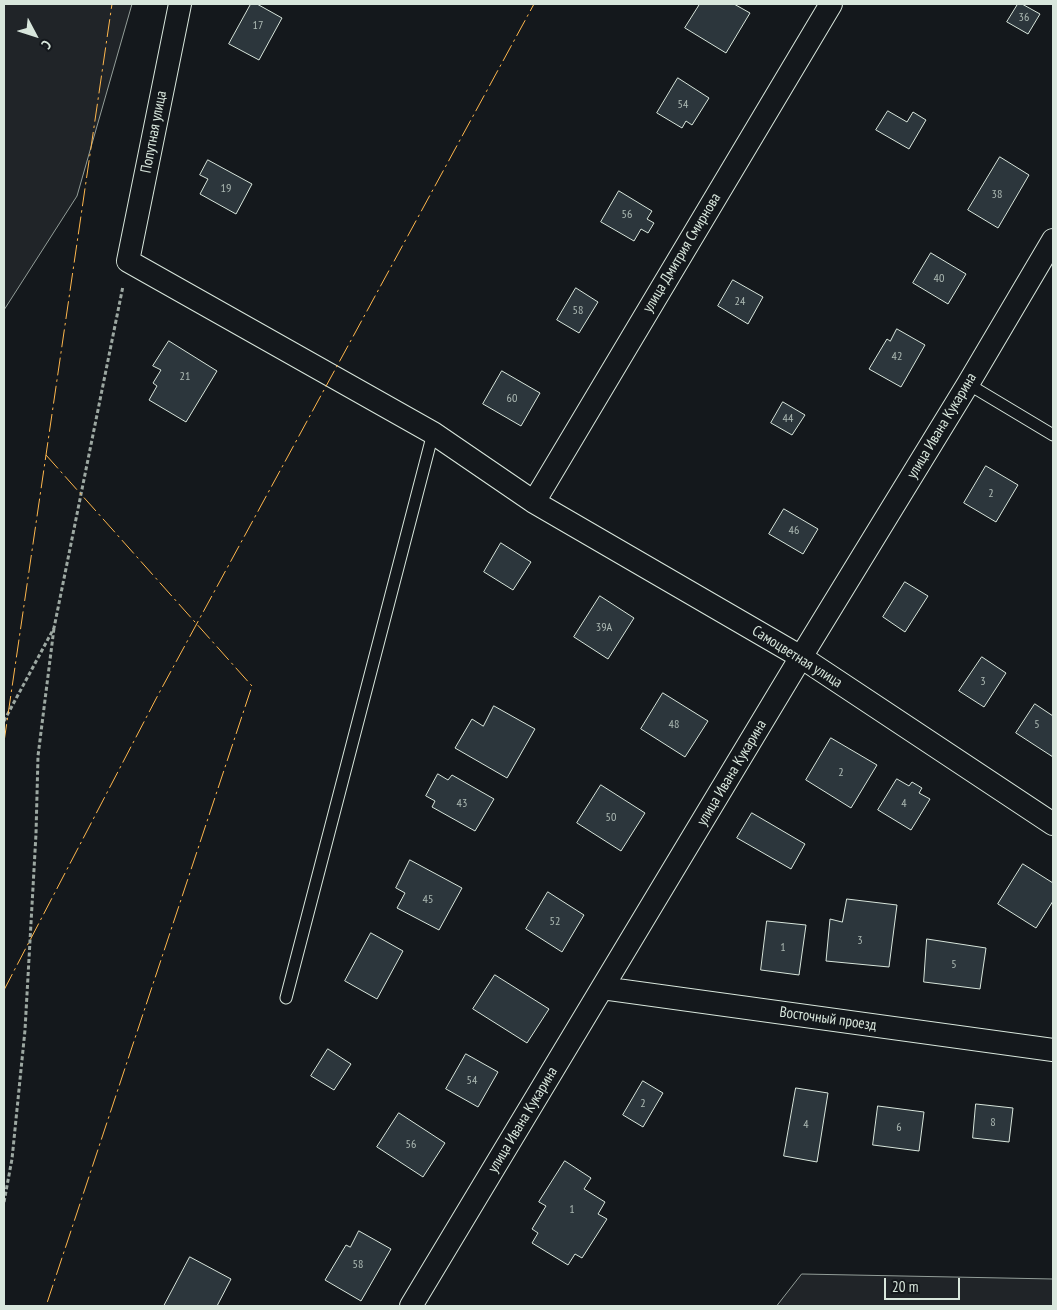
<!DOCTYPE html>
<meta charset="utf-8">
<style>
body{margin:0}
#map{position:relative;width:1057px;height:1310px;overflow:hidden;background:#14181c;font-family:"PT Sans Narrow",sans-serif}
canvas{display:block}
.frame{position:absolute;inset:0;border:5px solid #d8e6dc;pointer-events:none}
.north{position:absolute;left:10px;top:10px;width:50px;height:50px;-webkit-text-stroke:4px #14181c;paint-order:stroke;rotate:130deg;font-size:14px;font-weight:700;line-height:20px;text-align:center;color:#d8e6dc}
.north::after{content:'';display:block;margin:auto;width:18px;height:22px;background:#d8e6dc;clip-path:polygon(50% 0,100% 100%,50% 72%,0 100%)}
.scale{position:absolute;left:884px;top:1278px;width:76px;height:22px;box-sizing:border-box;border:2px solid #d8e6dc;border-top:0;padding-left:6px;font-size:15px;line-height:18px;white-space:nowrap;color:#d8e6dc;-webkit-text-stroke:4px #14181c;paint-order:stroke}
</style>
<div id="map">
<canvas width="1057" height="1310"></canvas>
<div class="frame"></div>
<div class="north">С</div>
<div class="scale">20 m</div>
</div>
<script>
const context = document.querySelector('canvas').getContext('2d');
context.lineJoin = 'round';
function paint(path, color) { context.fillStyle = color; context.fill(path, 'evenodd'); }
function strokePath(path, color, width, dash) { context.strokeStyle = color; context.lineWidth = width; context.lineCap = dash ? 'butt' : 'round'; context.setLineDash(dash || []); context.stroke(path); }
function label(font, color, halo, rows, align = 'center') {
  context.font = font + ' "PT Sans Narrow",sans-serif'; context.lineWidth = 4; context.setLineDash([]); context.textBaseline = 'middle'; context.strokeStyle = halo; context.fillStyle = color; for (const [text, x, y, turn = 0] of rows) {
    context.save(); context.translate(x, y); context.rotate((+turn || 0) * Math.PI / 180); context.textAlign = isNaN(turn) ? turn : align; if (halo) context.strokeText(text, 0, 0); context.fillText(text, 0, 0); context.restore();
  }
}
const green = new Path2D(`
 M4,4H132L77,196L4,310Z
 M802,1274L1053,1279V1306H777Z`);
const building = new Path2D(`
 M251,4H257L282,18L259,60L229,44Z
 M700,4H734L750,13L726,53L685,28Z
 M1018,4H1022L1040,14L1028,34L1007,22Z
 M678,78L709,98L692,125L686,121L682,128L657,113Z
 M888,111L907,122L913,112L926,120L909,149L876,130Z
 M1000,157L1029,175L998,228L968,210Z
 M208,160L252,184L236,214L200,194L208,179L200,175Z
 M619,191L652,211L647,219L654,223L648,233L641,229L634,241L601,222Z
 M931,253L966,274L948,304L913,283Z
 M733,280L763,297L748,324L718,306Z
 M576,288L598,302L579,333L557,320Z
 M897,329L925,345L901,387L869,369L887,339L890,341Z
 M169,341L217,371L186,422L149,400L157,386L153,383L161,370L153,366Z
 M502,371L540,393L521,426L483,404Z
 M783,402L805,415L792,435L771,423Z
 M986,466L1018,485L996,522L964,503Z
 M784,509L818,529L803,554L769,534Z
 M501,543L531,562L513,590L484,572Z
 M905,582L928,596L905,632L883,617Z
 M600,596L634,618L608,659L574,637Z
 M982,657L1006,673L984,707L959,691Z
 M663,693L708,721L685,757L641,729Z
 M1035,704L1053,716V757L1016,733Z
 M494,706L535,729L507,778L455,748L472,719L483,726Z
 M831,738L877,765L851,808L806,780Z
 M438,774L448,780L452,775L494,799L475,831L432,807L435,801L426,796Z
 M897,779L909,786L912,782L922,788L919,793L930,799L911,830L878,810Z
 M601,785L645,813L621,851L577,823Z
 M752,813L805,844L791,869L737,838Z
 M410,860L462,888L439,930L397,908L405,893L396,888Z
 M1023,864L1053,883V901L1036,928L998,904Z
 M548,892L584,915L562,952L526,929Z
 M847,899L897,905L889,967L826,961L830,919L842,922Z
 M767,921L806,925L799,975L761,970Z
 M371,933L403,951L377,999L345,981Z
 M927,939L986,948L980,989L924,982Z
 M495,975L549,1009L527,1043L473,1009Z
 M328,1049L351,1064L334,1090L311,1076Z
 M466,1054L498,1072L478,1107L446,1089Z
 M643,1081L663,1093L643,1127L623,1115Z
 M796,1088L828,1093L817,1162L784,1156Z
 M976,1104L1013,1108L1009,1142L973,1138Z
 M878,1106L924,1112L919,1151L873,1145Z
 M399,1113L445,1143L423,1177L377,1147Z
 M565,1161L591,1178L584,1189L605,1202L598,1214L607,1219L582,1258L575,1254L568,1265L532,1243L538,1233L532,1229L546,1206L539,1202Z
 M359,1231L391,1249L361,1301L325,1280L346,1245L350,1247Z
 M190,1257L231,1279L217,1306H164Z`);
const path = new Path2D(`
 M4,721L54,628L123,286
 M4,1202L12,1159L25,1030L36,834L38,756L54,628`);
const lane = new Path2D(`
 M968,384L1053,435
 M286,998L433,433`);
const street = new Path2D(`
 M180,4L128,261L433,433L534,502L801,657L1053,824
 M534,502L831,4
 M602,988L1053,1050
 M411,1306L801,657L968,384L1053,240`);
const power = new Path2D(`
 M46,455L252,686L46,1306
 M4,742L112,4
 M4,990L158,695L534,4`);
const numberNames = [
 ["36",1024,18],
 ["17",258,26],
 ["54",683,105],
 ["19",226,189],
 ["38",997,195],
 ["56",627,215],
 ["40",939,279],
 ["24",740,302],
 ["58",578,311],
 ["42",897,357],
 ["21",185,377],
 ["60",512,399],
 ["44",788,419],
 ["2",991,494],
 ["46",794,531],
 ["39А",604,628],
 ["3",983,682],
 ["48",674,725],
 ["5",1037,725],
 ["2",841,773],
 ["43",462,804],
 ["4",904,804],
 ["50",611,818],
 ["45",428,900],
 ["52",555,922],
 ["3",860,941],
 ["1",783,948],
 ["5",954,965],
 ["54",472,1081],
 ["2",643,1104],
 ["8",993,1123],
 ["4",806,1125],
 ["6",899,1128],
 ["56",411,1145],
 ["1",572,1210],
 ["58",358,1265]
];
const streetNames = [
 ["Попутная улица",154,132,-79],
 ["улица Дмитрия Смирнова",682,253,-59],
 ["улица Ивана Кукарина",942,426,-59],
 ["Самоцветная улица",797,657,32],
 ["улица Ивана Кукарина",732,773,-59],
 ["Восточный проезд",828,1019,8],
 ["улица Ивана Кукарина",523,1120,-59]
];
paint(green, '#202428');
strokePath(green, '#939e99', 1);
paint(building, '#2c363c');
strokePath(building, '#d8e6dc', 1);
strokePath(lane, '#d8e6dc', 13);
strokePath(street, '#d8e6dc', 24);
strokePath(path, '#9da8a2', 3, [4, 2.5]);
strokePath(lane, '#14181c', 11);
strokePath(street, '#14181c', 22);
strokePath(power, '#ffb74d', 1, [18, 4, 2.5, 4]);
label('12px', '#adbab4', null, numberNames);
label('15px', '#d8e6dc', '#14181c', streetNames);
</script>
